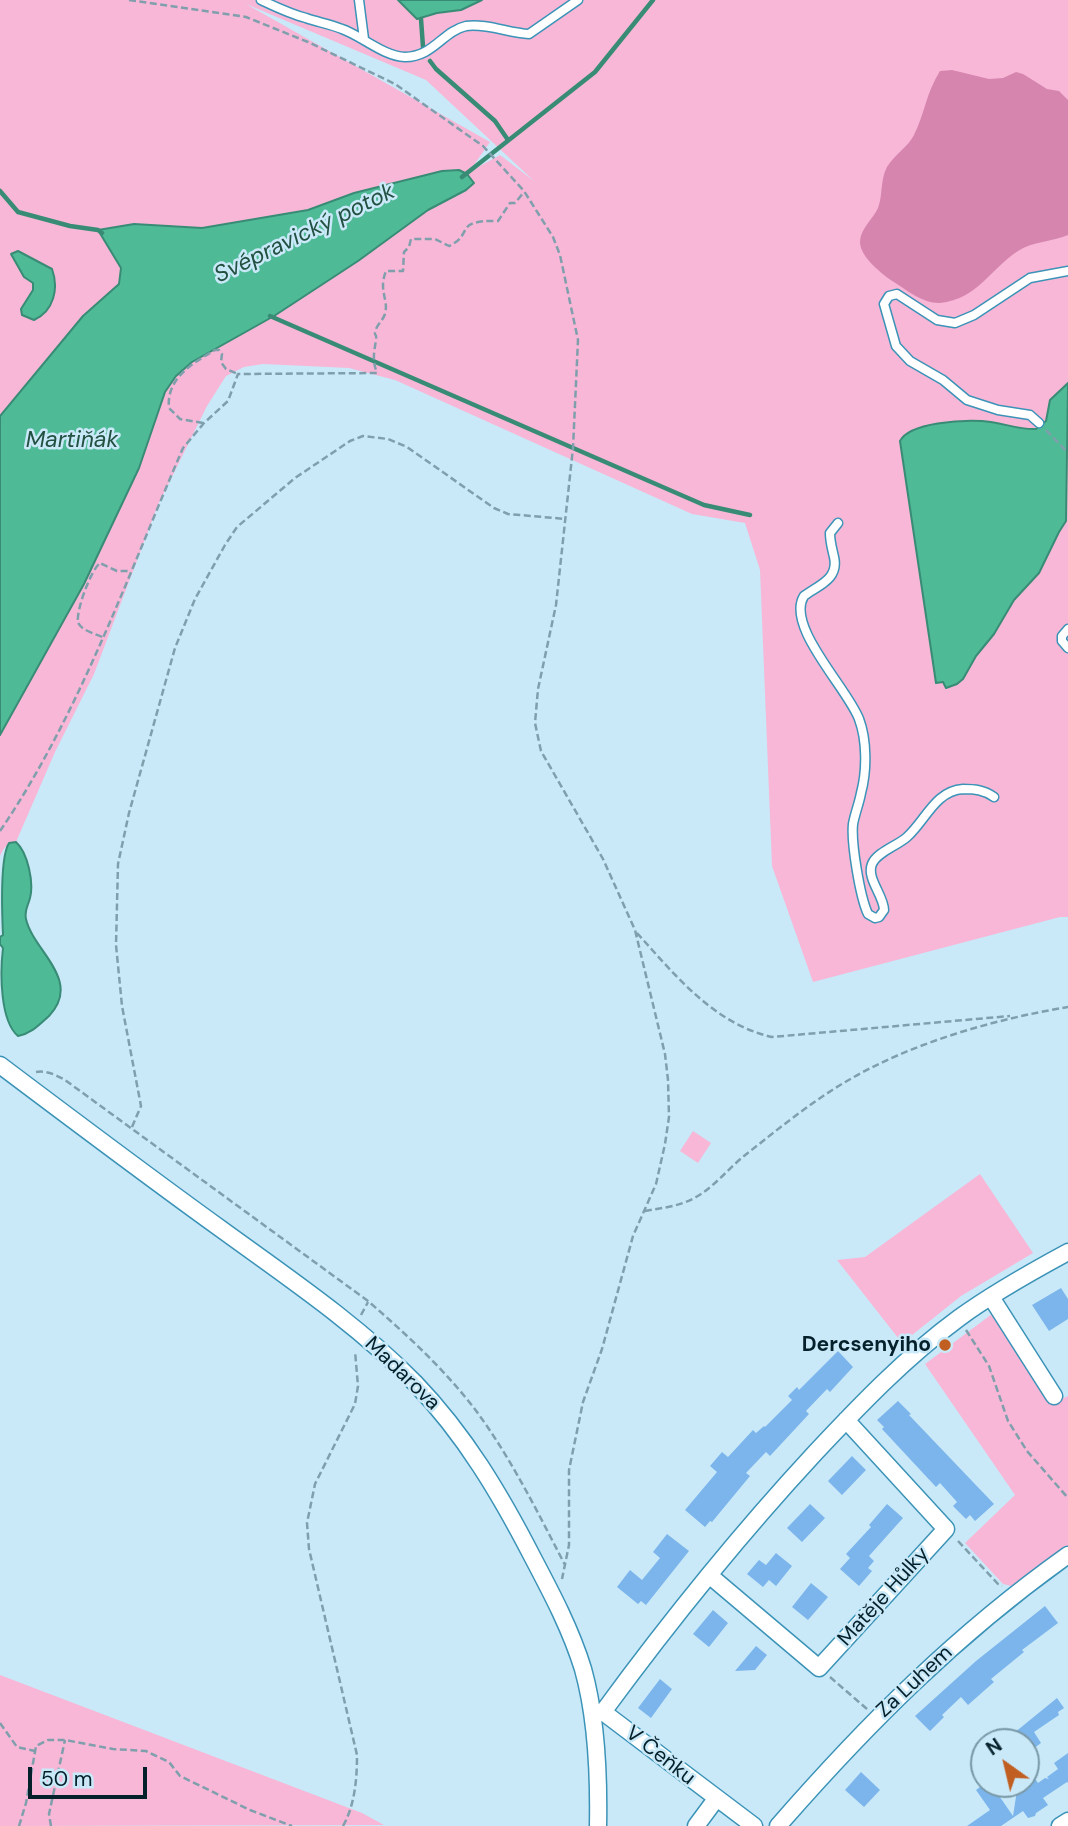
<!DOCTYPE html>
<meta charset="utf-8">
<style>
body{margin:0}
#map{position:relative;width:1068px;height:1826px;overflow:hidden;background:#c9e9f9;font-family:"DM Sans",sans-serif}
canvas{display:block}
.north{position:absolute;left:970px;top:1728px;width:70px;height:70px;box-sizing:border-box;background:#c9e9f9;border:2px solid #7a99a7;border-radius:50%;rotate:326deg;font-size:19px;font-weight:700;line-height:28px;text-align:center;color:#04202b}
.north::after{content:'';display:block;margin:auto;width:24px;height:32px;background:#c15f22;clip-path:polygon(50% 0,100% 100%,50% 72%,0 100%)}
.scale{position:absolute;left:28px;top:1767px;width:119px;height:32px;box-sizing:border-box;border:4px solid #04202b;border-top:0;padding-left:9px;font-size:21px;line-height:24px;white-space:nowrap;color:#04202b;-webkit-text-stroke:5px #c9e9f9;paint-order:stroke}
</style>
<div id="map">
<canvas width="1068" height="1826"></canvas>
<div class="north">N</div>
<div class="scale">50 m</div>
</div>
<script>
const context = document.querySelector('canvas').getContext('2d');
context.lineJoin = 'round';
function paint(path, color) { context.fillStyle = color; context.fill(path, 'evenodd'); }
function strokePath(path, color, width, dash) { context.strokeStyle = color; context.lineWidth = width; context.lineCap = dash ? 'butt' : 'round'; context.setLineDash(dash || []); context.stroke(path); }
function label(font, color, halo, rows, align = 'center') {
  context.font = font + ' "DM Sans",sans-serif'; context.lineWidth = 5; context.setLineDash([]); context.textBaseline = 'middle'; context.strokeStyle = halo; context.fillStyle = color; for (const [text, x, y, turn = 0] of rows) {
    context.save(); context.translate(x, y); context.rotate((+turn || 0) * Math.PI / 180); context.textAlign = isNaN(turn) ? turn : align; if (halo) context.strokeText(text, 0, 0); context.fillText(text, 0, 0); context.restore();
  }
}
const green = new Path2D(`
 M0,0H1068V917H1060L813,982L772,866L760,570L745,523L692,514L395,380L349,368L263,364L244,367L226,376L207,406L158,505L94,674L55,752L16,842C6,843 4,848 0,856V735L84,584L139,468L165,392L178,374L192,362L274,316L358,261L428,210L466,191L354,193L309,210L202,228L134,224L99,230L121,268L119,284L83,316L0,416ZM246,4L426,80L534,181L500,155L469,172L490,142Z
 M693,1131L711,1143L698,1163L680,1151Z
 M980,1174L1033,1253L961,1296L902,1343L837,1260L865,1257Z
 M992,1314L998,1318L1051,1404L1068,1396V1547L1016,1587L1003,1584L965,1543L1015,1495L925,1364Z
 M0,1675L362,1813L384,1825L0,1826Z`);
const forest = new Path2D(`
 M952,70L989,79L1003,78L1016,72L1023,74L1047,89L1059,91L1068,100V235C1052,242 1033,241 1018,251C990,269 978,299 940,303C925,304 909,292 897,284C884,276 859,257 860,241C861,228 873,219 878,208C883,195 880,180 887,167C894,155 908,147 914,135C925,113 926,93 940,71Z`);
const water = new Path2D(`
 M398,0H482L461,10L437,13L417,19Z
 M459,170L467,174L474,183L466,190L428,210L358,261L274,316L192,362L176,376L165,392L139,468L84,584L0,735V416L83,316L119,284L121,268L98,230L134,224L202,228L308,210L354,193L442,171Z
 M18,251L52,269C59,288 54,311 34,320L22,315L21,309L33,290V283L24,277L11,254Z
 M1068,383L1066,521L1059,532L1039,573L1014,600L994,634L976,656L963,679L957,684L946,688L943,682L936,683L900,441C910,422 963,420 982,421C1001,422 1018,430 1036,429L1046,421L1050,400Z
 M9,843L16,842C28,853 34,883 30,898C28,906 24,910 26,919C33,951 83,980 49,1016C39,1025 32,1033 18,1036C0,1021 0,973 3,948L0,944V937L3,935C2,913 0,857 9,843Z`);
const stream = new Path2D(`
 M421,19L423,47
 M430,61L436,69L495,121L508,140
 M462,177L595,72L653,0
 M0,191L18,212L70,226L98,230L102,233
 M270,316L704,505L750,515`);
const building = new Path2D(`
 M1061,1288L1068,1299V1319L1049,1331L1032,1305Z
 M838,1351L853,1367L830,1392L827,1389L806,1411L809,1414L770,1456L766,1452L746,1473L750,1476L712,1522L710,1521L705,1527L685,1510L717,1472L710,1466L722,1452L728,1457L753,1430L756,1433L764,1426L765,1427L792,1400L788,1396L797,1387L799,1390Z
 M898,1401L911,1414L909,1415L994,1504L975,1521L970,1515L966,1519L953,1506L957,1502L940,1483L936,1487L882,1429L884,1427L877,1420Z
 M852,1456L866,1470L842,1495L828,1481Z
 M810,1504L825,1518L802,1542L787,1528Z
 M887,1504L903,1518L869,1556L874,1561L868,1568L872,1571L859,1586L840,1569L850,1558L846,1554L871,1527L869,1525Z
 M667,1534L689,1551L646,1605L641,1601L638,1604L617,1587L630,1570L642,1580L660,1558L653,1552Z
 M776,1553L792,1566L776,1586L769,1580L763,1587L747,1574L759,1560L766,1565Z
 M811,1583L828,1597L808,1620L792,1607Z
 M1045,1606L1058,1623L1022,1650L1024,1652L991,1679L994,1682L968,1705L961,1697L942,1715L944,1717L930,1731L915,1716L976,1661Z
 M713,1610L728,1623L709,1647L693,1634Z
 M756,1646L767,1655L755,1670L735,1671Z
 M660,1679L672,1689L651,1718L638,1708Z
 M1057,1698L1064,1708L1058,1712L1059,1715L1034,1732L1041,1743L1029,1752L1026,1742H1003Z
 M1068,1753V1783L1067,1782L1043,1798L1048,1805L1036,1813L1035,1816L1028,1818L1023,1811L1001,1826H967L990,1810L976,1790L984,1784H991L1013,1816L1018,1784H1026V1766L1038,1783L1045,1778L1049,1779L1047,1777L1058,1769L1054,1763Z
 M861,1772L880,1790L864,1807L845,1790Z`);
const path = new Path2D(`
 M129,0L246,17L308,42L395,84L483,146L524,191L553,237L560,255L578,340L573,448L556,605L538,689L535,723L541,751L603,859L635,930L665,1054L668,1080L669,1117L665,1144L656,1184L633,1236L602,1349L583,1402L569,1470V1545L562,1579
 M203,423L180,419L169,408C166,378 193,363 215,350H219L222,354L221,362L226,369L238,374
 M1046,430L1068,453
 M102,637C96,634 80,630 78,622C76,610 91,570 100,563L117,571H130
 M0,831C78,717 128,575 183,448L204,423L228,401L238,374L377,373C372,360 374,353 376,340C377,330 373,339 376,329C378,324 383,320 385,314C389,299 378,291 386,271H403L404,252L409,247L411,239H435L449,246C475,234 452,220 498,221L510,203H515L524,192
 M637,933C675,975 714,1024 772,1037L1010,1016
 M36,1072C46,1070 56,1075 65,1080L368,1301C406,1334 443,1368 474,1408C510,1456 537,1511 565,1565
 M132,1127L141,1106L122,1006L116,945L118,864L129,813L175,648L195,599L225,545L237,527L295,478L350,441L363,436L388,439L407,447L494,508L508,514L566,519
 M645,1211C662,1208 681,1206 696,1197C714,1187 728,1169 744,1156C777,1130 811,1102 847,1081C911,1043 995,1019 1068,1007
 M361,1315L368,1302
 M966,1330L989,1366L1008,1421L1027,1451L1068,1498
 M958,1541L998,1584L1002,1586
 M830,1677L867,1709
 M0,1723L17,1747L35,1751
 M19,1826L26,1803L36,1746L48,1740H65L113,1749L146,1751L169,1762L180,1776L250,1810L292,1826
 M51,1826L49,1814L65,1740
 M343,1826C355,1805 357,1778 357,1755L309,1549L307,1523L315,1484L355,1404L358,1386L355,1351`);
const service = new Path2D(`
 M261,0C276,7 290,14 306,18C317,22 330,24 342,29C362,36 383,56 405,57C433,57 443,31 466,26C486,23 509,33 529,34L578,0
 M359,0L364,39
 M1039,423L1030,415L998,410L967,400L943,380L910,361L896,346L884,304L889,296L897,294L937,320L955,323L974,315L1030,278L1068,271
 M838,523L830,533C830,542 832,548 834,557C839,579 819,585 804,596C785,626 848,689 859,719C867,740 867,771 861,793C859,804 855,813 853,824C851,843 860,897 868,914L875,918L879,917L884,910C884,896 866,878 872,864C877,852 897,846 907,837C926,820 935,791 963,789C975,789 984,790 994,797
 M1068,629L1062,636V641L1068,648`);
const minor = new Path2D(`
 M0,1065C73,1120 146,1175 221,1229C287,1277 357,1324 415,1383C465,1435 500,1494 533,1558C552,1594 571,1630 583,1669C597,1719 599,1774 598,1826
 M991,1297L1054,1396
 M709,1575L819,1668L946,1529L846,1420
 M603,1712L754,1826
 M593,1713L603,1712C669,1622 740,1534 815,1453C860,1405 906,1357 959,1318C993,1293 1031,1272 1068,1252
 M696,1826L716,1799
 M778,1826C867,1724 957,1634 1068,1555
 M1060,1826L1068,1821`);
const markers = [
 [945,1345,7,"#c15f22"]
];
const poiNames = [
 ["Dercsenyiho",931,1345]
];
const streetNames = [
 ["Madarova",402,1374,44],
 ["Matěje Hůlky",884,1597,-48],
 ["Za Luhem",915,1682,-43],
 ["V Čeňku",660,1756,38]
];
const waterNames = [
 ["Svépravický potok",305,234,-26],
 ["Martiňák",72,441]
];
paint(green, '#f8b7d6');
paint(forest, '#d685af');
paint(water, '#4fba96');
strokePath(water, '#388c76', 2);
strokePath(stream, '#388c76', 4.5);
paint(building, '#7cb5eb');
strokePath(service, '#3b93b7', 11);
strokePath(minor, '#3b93b7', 19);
strokePath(path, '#809fad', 2.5, [7, 3.5]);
strokePath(service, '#fff', 8);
strokePath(minor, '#fff', 16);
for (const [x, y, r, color] of markers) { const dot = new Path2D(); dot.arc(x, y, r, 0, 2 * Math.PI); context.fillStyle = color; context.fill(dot); strokePath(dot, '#c9e9f9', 2.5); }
label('bold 21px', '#04202b', '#c9e9f9', poiNames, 'right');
label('21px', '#04202b', '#c9e9f9', streetNames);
label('italic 23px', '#235141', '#c9e9f9', waterNames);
</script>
